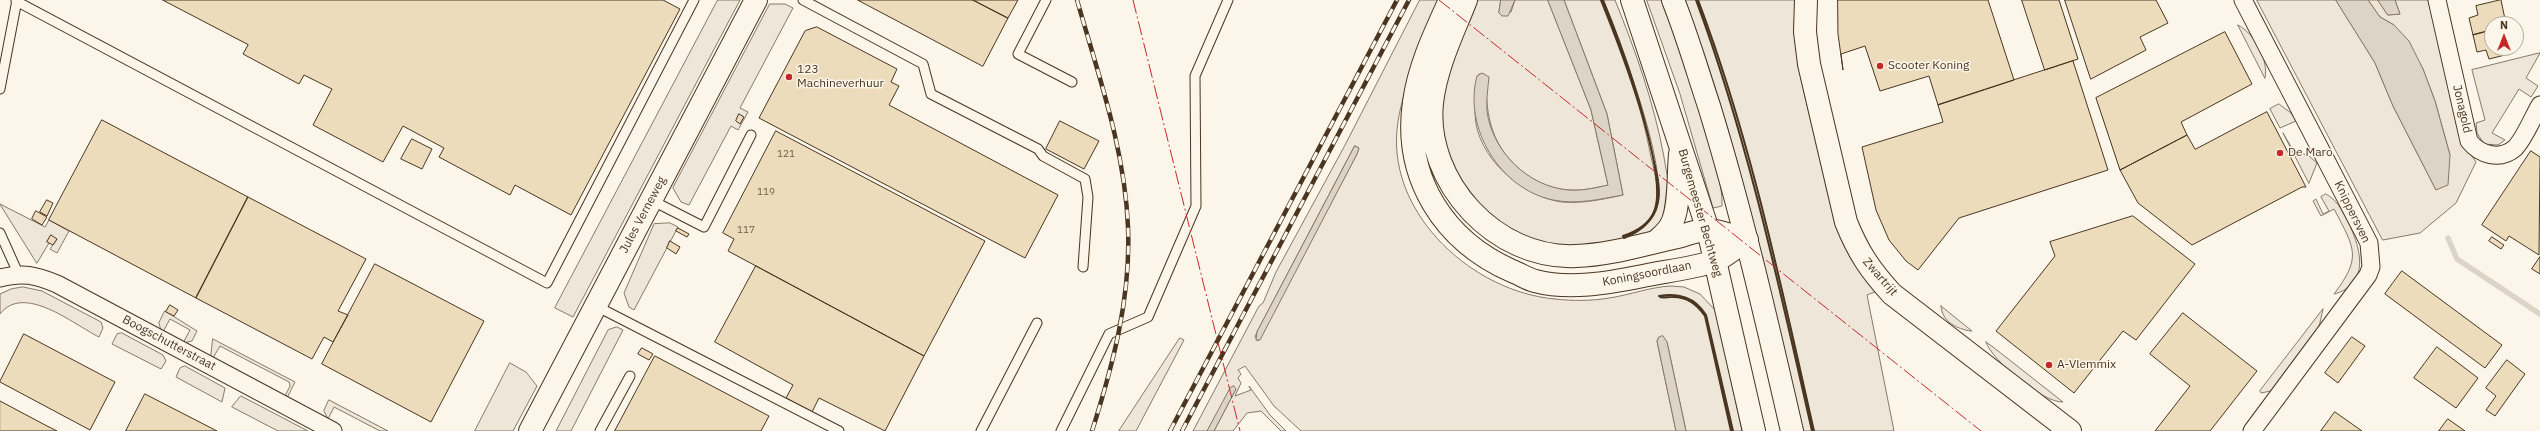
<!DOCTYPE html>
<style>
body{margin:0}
#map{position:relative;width:2540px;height:431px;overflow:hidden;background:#fbf6e9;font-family:"IBM Plex Sans",sans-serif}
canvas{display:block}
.north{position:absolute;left:2484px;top:16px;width:40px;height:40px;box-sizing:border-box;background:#fbf6e9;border:1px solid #b4a999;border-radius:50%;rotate:0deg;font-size:11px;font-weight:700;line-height:16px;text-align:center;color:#4a3520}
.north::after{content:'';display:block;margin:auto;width:14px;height:18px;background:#c62828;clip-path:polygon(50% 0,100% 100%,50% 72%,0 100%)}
</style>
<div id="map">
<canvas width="2540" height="431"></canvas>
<div class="north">N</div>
</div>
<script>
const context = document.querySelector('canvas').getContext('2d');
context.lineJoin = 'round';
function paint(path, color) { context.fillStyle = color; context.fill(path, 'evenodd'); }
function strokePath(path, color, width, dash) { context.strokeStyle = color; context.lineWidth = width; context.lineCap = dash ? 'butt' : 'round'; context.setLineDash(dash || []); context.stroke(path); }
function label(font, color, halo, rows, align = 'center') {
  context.font = font + ' "IBM Plex Sans",sans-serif'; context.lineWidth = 3; context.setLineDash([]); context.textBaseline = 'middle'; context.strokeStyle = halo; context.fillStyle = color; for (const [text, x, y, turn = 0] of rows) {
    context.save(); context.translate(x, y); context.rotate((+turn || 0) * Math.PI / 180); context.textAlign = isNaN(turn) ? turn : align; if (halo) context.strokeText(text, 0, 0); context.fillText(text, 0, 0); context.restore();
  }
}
const green = new Path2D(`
 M718,0H740L573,317L555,308Z
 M1420,0H1445C1427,41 1401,85 1397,130C1389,216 1474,292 1555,299C1573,301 1591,301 1609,298C1630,295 1650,287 1671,286L1684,287L1700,294L1716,311L1742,431H1733L1706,315C1696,299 1678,291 1660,297C1663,298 1668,297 1672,297C1686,296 1697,304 1705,316L1731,431H1686L1667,342L1659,337L1657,341L1676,431H1301L1274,406L1245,366L1238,370L1241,374L1238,378L1241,383L1235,396L1251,390L1249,386L1270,415L1286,431H1281L1261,411L1247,413L1233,431H1214L1236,389L1233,386L1207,431H1193L1259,306L1263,303L1276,272L1344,147ZM1355,146L1359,148L1357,154L1258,341L1255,337L1257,332Z
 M1473,0H1501L1499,13L1511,12L1515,0H1548L1591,110L1608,185C1595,188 1582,191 1569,190C1533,188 1500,159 1491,125C1486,109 1487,91 1484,74H1479C1478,87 1475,101 1475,114C1476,157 1522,197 1562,202C1582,204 1604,199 1623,195L1607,114L1564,0H1601C1622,51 1641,103 1651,157C1655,174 1660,192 1655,209C1650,223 1637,231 1624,236V238C1638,232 1650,225 1656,211C1671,171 1620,42 1603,0H1615C1636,52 1654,103 1664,157C1666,171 1671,189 1668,203C1665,218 1656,228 1644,236L1580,250L1523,239L1473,202L1445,153L1440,101Z
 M1647,0H1662C1680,47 1696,96 1710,145C1715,165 1723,187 1722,206L1713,208L1680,94Z
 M1685,0H1696C1748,140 1779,286 1812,431H1801C1769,285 1738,140 1685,0Z
 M1698,0H1795L1794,32L1798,66L1835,224L1852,260L1877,291L1867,295L1894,431H1814C1781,286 1751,140 1698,0Z
 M2257,0H2336L2375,63L2393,106L2436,190L2450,155L2435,101L2423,69L2394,25L2380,17L2368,0H2378L2388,15L2400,14L2395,0H2428L2467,149L2476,162L2456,203L2420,233L2383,240Z
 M770,4H785L793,8L740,108L748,112L738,130L731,126L689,205L681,202L673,188Z
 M2238,25C2254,33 2269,60 2265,78Z
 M2540,53L2526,78L2538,86L2531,97L2519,89L2492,133L2505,140L2498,145L2484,144L2477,133L2476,123L2485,120L2472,70Z
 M2279,104L2291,113L2296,121L2280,128L2270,109Z
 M2283,133L2293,150L2309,156L2317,163L2309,183Z
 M2326,194C2337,200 2341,209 2347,220C2360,245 2372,284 2334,294C2362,257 2355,249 2334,209L2321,216L2313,201L2316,199L2323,214L2329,211L2321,197Z
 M0,204L45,227L49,220L69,231L57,253L50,249L57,239L49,243L37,263Z
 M670,223L678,227L634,310L629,307L624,293L654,224Z
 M23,287L42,291L101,322L103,328L99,337C73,324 24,283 0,314V294L11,289Z
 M1941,306L1972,331H1971C1957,329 1942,322 1941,306Z
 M2323,309L2319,327L2271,391L2261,393L2260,391Z
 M165,311L197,331L192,341L183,343L190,330L170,319L163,332L161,331L159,323Z
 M617,327L623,330L571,431H556L608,330Z
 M122,333L163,355L166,361L161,369L112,344L117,334Z
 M1180,338L1184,340L1136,431H1119Z
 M213,339L295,382L287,398L285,396L290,386L289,382L220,346L213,358L211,357Z
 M1986,342L1993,347L2063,402C2043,403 1992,361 1986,342Z
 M510,363L526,372L537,386L513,431H475Z
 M185,366L225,388L222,402L176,377L180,368Z
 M241,396L308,431H278L232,407Z
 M329,400L388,431H380L334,407L328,419L324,411Z`);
const water = new Path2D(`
 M1501,0H1515L1508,16H1502L1499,13Z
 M1548,0H1564L1607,114L1623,195C1600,199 1577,205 1553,200C1500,189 1463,128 1477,76L1482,73L1489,77C1488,88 1486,100 1487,111C1492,151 1528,187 1569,190C1582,191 1595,188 1608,185L1591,110Z
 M2336,0H2368L2380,17L2394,25L2409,41L2423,69L2435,101L2450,155L2448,185L2436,190L2393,106L2375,63Z
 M2378,0H2395L2400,14L2388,15Z
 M1355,146L1359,148L1357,154L1260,340H1256L1257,332Z
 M1663,336L1667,342L1686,431H1676L1657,341L1659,337Z
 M1234,386L1236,389L1214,431H1207L1230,388Z`);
const stream = new Path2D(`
 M2448,238L2457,259L2540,314`);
const building = new Path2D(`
 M163,0H663L680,9L571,215L515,185L510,195L439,157L444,148L403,126L383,162L313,125L332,89L304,75L299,84L243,54L248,45Z
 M858,0H973L1008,18L983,66Z
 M973,0H1018L1008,18Z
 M1838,0H1988L2014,80L1938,105L1929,76L1880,91L1865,46L1841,54L1843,70L1838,34Z
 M2022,0H2059L2078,59L2045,70Z
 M2065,0H2156L2168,23L2140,37L2146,50L2091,79Z
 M2501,0L2506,24H2492V30L2473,35L2469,18L2478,15L2476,6Z
 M817,27L897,69L891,82L899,86L889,105L1058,195L1025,258L759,118L805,31Z
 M2492,30V48H2512L2513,53L2489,59L2486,50L2477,52L2473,35Z
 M2225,32L2252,84L2181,122L2187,135L2120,170L2096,98Z
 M2073,61L2108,170L1959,218L1918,270L1906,261L1889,240L1876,210L1862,147L1943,122L1938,105Z
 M2267,112L2306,187H2302L2192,245L2138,203L2120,170L2187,135L2195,149Z
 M739,114L744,117L740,124L736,121Z
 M102,120L248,197L196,298L49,220Z
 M1060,121L1099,141L1084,169L1046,149Z
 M776,131L985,241L924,356L728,251L734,239L723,233Z
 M412,139L432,149L422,169L401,159Z
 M2531,151L2540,157L2539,255L2509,236L2506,241L2482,225Z
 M248,197L366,259L338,311L348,315L333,342L324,337L312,359L196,298Z
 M47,200L53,203L47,216L40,212Z
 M36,211L47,217L42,225L32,219Z
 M2133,216L2195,264L2136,340L2123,331L2074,393L1996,331L2055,256L2050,242Z
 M678,228L689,234L687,237L676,231Z
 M51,235L57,239L53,245L47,242Z
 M2492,237L2504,245L2501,249L2489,241Z
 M670,241L680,247L676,254L667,248Z
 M2540,257V274L2532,269Z
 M375,264L484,321L431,422L322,364Z
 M756,266L924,356L885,431L819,398L812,412L786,398L793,385L715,342Z
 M2402,271L2502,345L2485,368L2385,294Z
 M170,305L178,310L174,316L166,312Z
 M2183,313L2257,371L2210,431H2155L2190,386L2150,354Z
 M24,334L115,382L90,430L0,382Z
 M2352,337L2365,346L2338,383L2325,373Z
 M2437,347L2478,378L2456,408L2414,378Z
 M642,348L653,354L649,360L638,354Z
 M655,356L769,416L761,431H615Z
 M2507,360L2525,374L2495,416L2486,410L2496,396L2486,388Z
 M145,394L217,431H126Z
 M0,401L47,426L57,431H0Z
 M2335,412L2362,431H2321Z
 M2448,419L2465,431H2439Z`);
const lane = new Path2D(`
 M803,0L923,64L931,94L1038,149L1043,156L1085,179L1088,197L1083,267
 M1046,0L1018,54L1072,82
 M16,1L547,283L694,0
 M0,89L17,0
 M651,200L704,227L751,135
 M0,233L18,273
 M596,306L839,431
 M600,431L630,376
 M981,431L1037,323
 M1061,431L1109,334L1148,317L1196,206L1195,76L1228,0`);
const street = new Path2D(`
 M2243,0L2369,243L2371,267L2368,275L2252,431
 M2437,0L2469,141C2480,155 2500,161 2515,148C2524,139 2533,117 2540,105
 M0,278C23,272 35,275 57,284L333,431`);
const secondary = new Path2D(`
 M1450,0C1435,33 1419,66 1414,102C1403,178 1444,241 1512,271C1520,274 1527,279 1535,281C1569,290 1608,283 1643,276C1661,272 1702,267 1717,260C1727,255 1737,246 1747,240
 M1466,0C1453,33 1436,67 1432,103C1424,182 1496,260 1576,256C1609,255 1641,245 1673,238C1684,236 1698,229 1709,230C1721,231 1735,237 1747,240
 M1806,0L1805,32L1809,64L1846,222C1858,252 1870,270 1892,294L2070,431
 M530,431L756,0`);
const primary = new Path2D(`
 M1632,0L1708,230L1754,431
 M1673,0C1687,35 1697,70 1709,106C1742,213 1767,322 1792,431
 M1657,241C1662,236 1668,231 1671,225C1680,209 1678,174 1680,154`);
const rail = new Path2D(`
 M1077,0C1098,74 1125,149 1128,227C1131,297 1113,365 1092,431
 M1170,431L1397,0
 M1182,431L1409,0`);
const wall = new Path2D(`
 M1601,0C1618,42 1668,169 1655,209C1650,224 1637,231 1623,236L1624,238C1641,231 1654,221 1658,202C1661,187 1656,172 1653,157C1642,103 1624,51 1603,0
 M1696,0C1748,140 1779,286 1812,431
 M1698,0C1751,140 1781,286 1814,431
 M1731,431L1705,316C1697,304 1686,296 1671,297C1666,297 1662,299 1659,296C1679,293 1695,297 1706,315L1733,431`);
const power = new Path2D(`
 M1133,0L1240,431
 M1439,0L1981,431`);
const markers = [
 [1880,66,4,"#c62828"],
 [789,77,4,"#c62828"],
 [2280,153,4,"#c62828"],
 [2049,365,4,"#c62828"]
];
const numberNames = [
 ["121",786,154],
 ["119",766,192],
 ["117",746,230]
];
const poiNames = [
 ["Scooter Koning",1888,66],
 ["123",797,70],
 ["Machineverhuur",797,84],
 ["De Maro",2288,153],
 ["A-Vlemmix",2057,365]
];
const streetNames = [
 ["Jonagold",2462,109,77],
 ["Knippersven",2352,212,64],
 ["Burgemeester Bechtweg",1700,213,74],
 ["Jules Verneweg",643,215,-62],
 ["Koningsoordlaan",1647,274,-11],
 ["Zwartrijt",1880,277,49],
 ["Boogschutterstraat",169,343,28]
];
paint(green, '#ede6d9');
strokePath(green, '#887966', 1);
paint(water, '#dcd4c6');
strokePath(water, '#887966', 1);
strokePath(stream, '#dcd4c6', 5.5);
paint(building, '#ecdcbc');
strokePath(building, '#4a3520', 1);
strokePath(lane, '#4a3520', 11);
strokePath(street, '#4a3520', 19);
strokePath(secondary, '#4a3520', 24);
strokePath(primary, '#4a3520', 24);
strokePath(lane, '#fbf6e9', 9);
strokePath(street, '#fbf6e9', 17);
strokePath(secondary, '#fbf6e9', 22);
strokePath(primary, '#fbf6e9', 22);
strokePath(rail, '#4a3520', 4.5);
strokePath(rail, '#fbf6e9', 3, [9]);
strokePath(wall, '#4a3520', 2);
strokePath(power, '#c62828', 1, [14, 3, 2, 3]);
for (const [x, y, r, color] of markers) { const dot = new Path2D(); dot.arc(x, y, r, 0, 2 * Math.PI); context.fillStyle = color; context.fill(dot); strokePath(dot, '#fbf6e9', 1.5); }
label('10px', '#725f47', null, numberNames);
label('12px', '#4a3520', '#fbf6e9', poiNames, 'left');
label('12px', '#4a3520', '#fbf6e9', streetNames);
</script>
